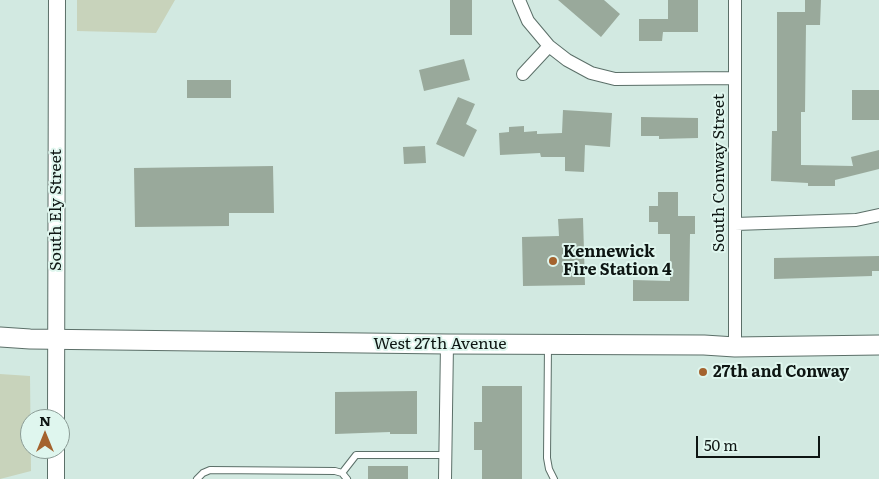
<!DOCTYPE html>
<style>
body{margin:0}
#map{position:relative;width:879px;height:479px;overflow:hidden;background:#d2e9e1;font-family:Literata,serif}
canvas{display:block}
.north{position:absolute;left:20px;top:409px;width:50px;height:50px;box-sizing:border-box;background:#dff6ee;border:1px solid #8b9c96;border-radius:50%;rotate:0deg;font-size:14px;font-weight:700;line-height:20px;text-align:center;color:#0d1512}
.north::after{content:'';display:block;margin:auto;width:18px;height:22px;background:#a4632e;clip-path:polygon(50% 0,100% 100%,50% 72%,0 100%)}
.scale{position:absolute;left:696px;top:436px;width:124px;height:22px;box-sizing:border-box;border:2px solid #0d1512;border-top:0;padding-left:6px;font-size:15px;line-height:18px;white-space:nowrap;color:#0d1512;-webkit-text-stroke:4px #dff6ee;paint-order:stroke}
</style>
<div id="map">
<canvas width="879" height="479"></canvas>
<div class="north">N</div>
<div class="scale">50 m</div>
</div>
<script>
const context = document.querySelector('canvas').getContext('2d');
context.lineJoin = 'round';
function paint(path, color) { context.fillStyle = color; context.fill(path, 'evenodd'); }
function strokePath(path, color, width, dash) { context.strokeStyle = color; context.lineWidth = width; context.lineCap = dash ? 'butt' : 'round'; context.setLineDash(dash || []); context.stroke(path); }
function label(font, color, halo, rows, align = 'center') {
  context.font = font + ' Literata,serif'; context.lineWidth = 4; context.setLineDash([]); context.textBaseline = 'middle'; context.strokeStyle = halo; context.fillStyle = color; for (const [text, x, y, turn = 0] of rows) {
    context.save(); context.translate(x, y); context.rotate((+turn || 0) * Math.PI / 180); context.textAlign = isNaN(turn) ? turn : align; if (halo) context.strokeText(text, 0, 0); context.fillText(text, 0, 0); context.restore();
  }
}
const green = new Path2D(`
 M77,0H175L156,33L77,31Z
 M0,374L30,376L31,471L0,479Z`);
const building = new Path2D(`
 M450,0H472V35H450Z
 M558,0H604L620,14L601,37Z
 M668,0H698V32H663L662,41H639V19H668Z
 M805,0H821L820,25H806L805,112H801V165L853,166L851,157L879,150V169L835,180V186H808V183L771,181L772,131H777V12H805Z
 M464,59L470,80L424,91L419,70Z
 M187,80H231V98H187Z
 M852,90H879V120H852Z
 M458,97L475,104L466,124L477,130L464,157L436,144Z
 M563,110L612,113L610,147L585,145L584,172L565,171V157H541L540,153L500,155L499,133L509,132V127L524,126V132L537,131V134L562,133Z
 M641,117L698,118V138L659,139V136H641Z
 M425,146L426,163L404,164L403,147Z
 M273,166L274,213H229V226L135,227L134,168Z
 M658,192H678V216H695V234H690L689,301H633V280L670,281V234H658V222H649V206H658Z
 M583,218L585,285L523,286L522,237L559,236L558,219Z
 M879,256V271H872V276L774,279V258Z
 M482,386H522V479H482V450H474V422H482Z
 M417,391V434H390V432L335,434V392Z
 M368,466H408V479H368Z`);
const service = new Path2D(`
 M548,345L547,458L549,469L554,479
 M342,473L356,455H444
 M197,479L203,473L210,470L335,471L342,473L347,479`);
const minor = new Path2D(`
 M519,0L528,21L549,46L567,60L591,73L615,79L735,78
 M735,0V347
 M523,74L549,46
 M735,224L856,220L879,215
 M445,479L447,344`);
const tertiary = new Path2D(`
 M56,419L57,0
 M56,449V479`);
const secondary = new Path2D(`
 M0,337L30,339L447,344L704,345L735,347L879,345`);
const markers = [
 [553,261,5,"#a4632e"],
 [703,372,5,"#a4632e"]
];
const streetNames = [
 ["South Conway Street",719,173,-90],
 ["South Ely Street",56,210,-90],
 ["West 27th Avenue",440,344]
];
const poiNames = [
 ["Kennewick",563,252],
 ["Fire Station 4",563,270],
 ["27th and Conway",713,372]
];
paint(green, '#c8d3bb');
paint(building, '#99a99b');
strokePath(service, '#5b6f68', 8);
strokePath(minor, '#5b6f68', 14);
strokePath(tertiary, '#5b6f68', 18);
strokePath(secondary, '#5b6f68', 21);
strokePath(service, '#fff', 6);
strokePath(minor, '#fff', 12);
strokePath(tertiary, '#fff', 16);
strokePath(secondary, '#fff', 19);
for (const [x, y, r, color] of markers) { const dot = new Path2D(); dot.arc(x, y, r, 0, 2 * Math.PI); context.fillStyle = color; context.fill(dot); strokePath(dot, '#dff6ee', 2); }
label('16px', '#0d1512', '#dff6ee', streetNames);
label('bold 16px', '#0d1512', '#dff6ee', poiNames, 'left');
</script>
